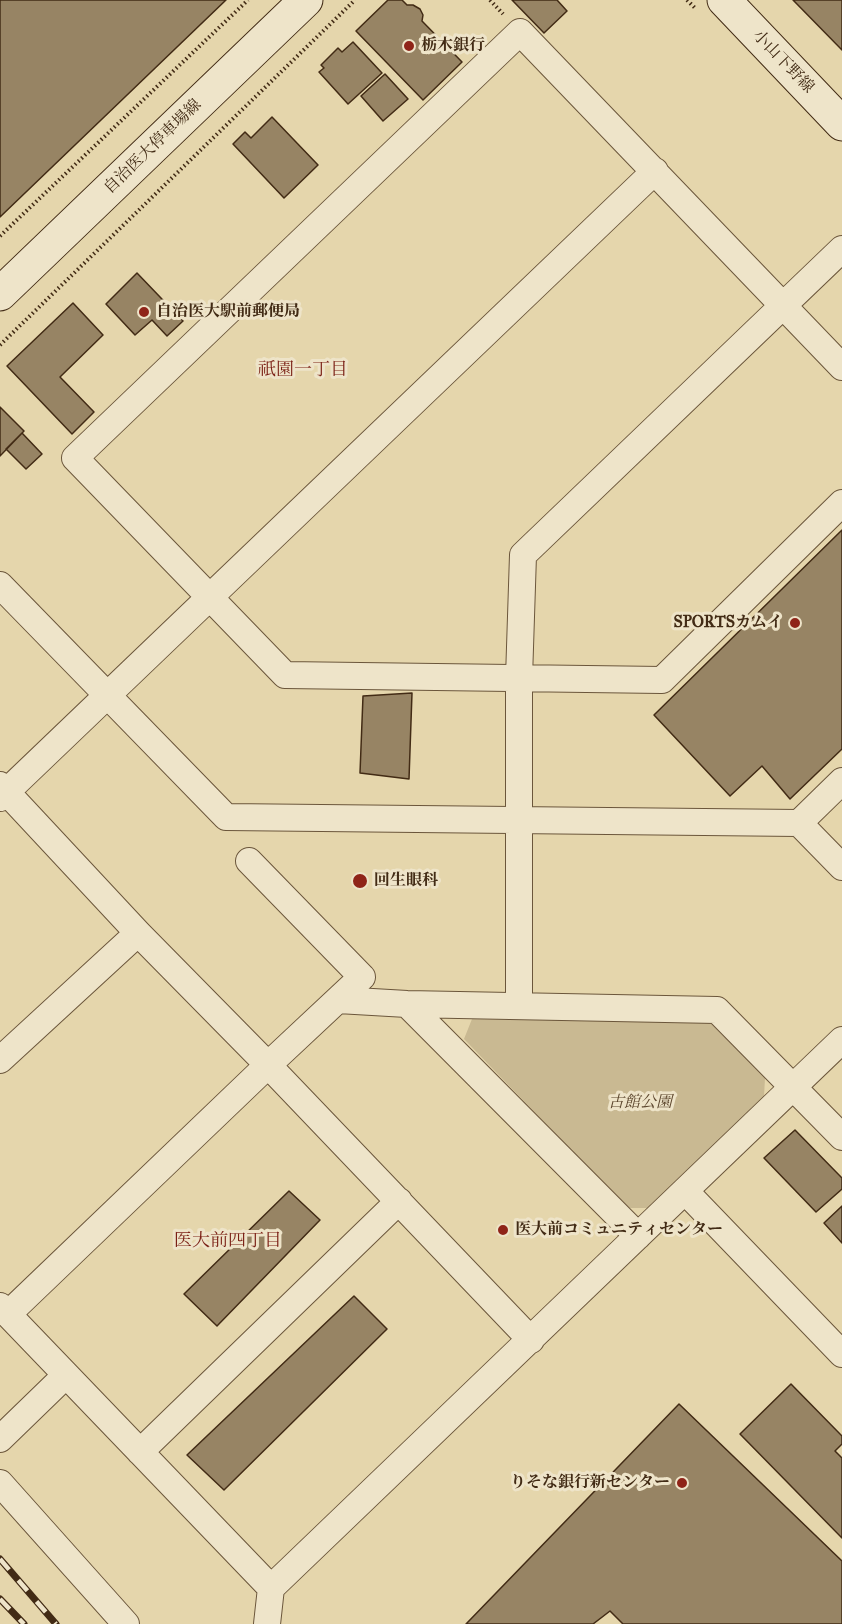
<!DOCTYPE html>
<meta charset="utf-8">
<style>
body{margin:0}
canvas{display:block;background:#e5d6ac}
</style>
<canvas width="842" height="1624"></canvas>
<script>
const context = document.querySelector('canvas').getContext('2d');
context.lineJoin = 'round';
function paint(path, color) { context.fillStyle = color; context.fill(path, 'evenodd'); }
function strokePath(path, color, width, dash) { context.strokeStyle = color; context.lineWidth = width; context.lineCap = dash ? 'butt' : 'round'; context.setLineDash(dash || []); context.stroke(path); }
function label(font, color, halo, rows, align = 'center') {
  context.font = font + ' "IM FELL Great Primer","Noto Serif JP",serif'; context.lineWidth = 6; context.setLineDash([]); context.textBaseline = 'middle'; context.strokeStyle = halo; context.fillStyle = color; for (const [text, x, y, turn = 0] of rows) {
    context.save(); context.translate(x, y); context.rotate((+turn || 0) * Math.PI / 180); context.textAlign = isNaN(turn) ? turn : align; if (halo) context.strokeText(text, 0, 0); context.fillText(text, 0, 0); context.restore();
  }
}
const green = new Path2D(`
 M472,1019L711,1022L765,1078L764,1097L649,1208H627L464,1039Z`);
const building = new Path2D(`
 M0,0H226L0,217Z
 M388,0H402L407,5H413L420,9L423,15L422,21L462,62L423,100L356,31Z
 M512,0H557L567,11L544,33Z
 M793,0H842V50Z
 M353,42L382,73L348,104L319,72L324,68L321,65L338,48L342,52Z
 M385,74L408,99L383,121L361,96Z
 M272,117L318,165L284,198L233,144L245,132L251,138Z
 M137,273L183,321L167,336L152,320L135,335L106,304Z
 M73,303L103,335L60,377L94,412L72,434L7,366Z
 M0,407L24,431L0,456Z
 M22,433L42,454L26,469L6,449Z
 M842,530V749L790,799L762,766L730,796L654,715Z
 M412,693L409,779L360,773L363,696Z
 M795,1130L842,1178V1189L816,1212L764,1158Z
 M289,1191L320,1220L217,1326L184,1294Z
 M842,1206V1243L824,1223Z
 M354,1296L387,1329L224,1490L187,1455Z
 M791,1384L842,1436V1444L835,1451L842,1458V1538L740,1434Z
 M679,1404L842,1561V1624H623L610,1611L593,1624H466Z`);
const path = new Path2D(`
 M490,0L503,14
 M687,0L695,8
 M0,236L248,0
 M0,345L355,0`);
const minor = new Path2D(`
 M842,367L520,32L75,458L285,675L662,680L842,503
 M0,585L226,817L799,823L842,781
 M0,785L138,933L268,1065L531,1340
 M0,798L655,171
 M799,823L842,867
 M338,1000L407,1004L717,1010L842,1137
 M407,1004L638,1236
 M519,1006V678L523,555L842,249
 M0,1060L138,933
 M685,1191L842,1354
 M0,1306L271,1588
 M8,1314L268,1065L362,977L249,861
 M0,1439L66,1375
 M140,1452L399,1201
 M0,1483L126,1624
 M267,1624L271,1588L842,1040`);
const secondary = new Path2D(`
 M724,0L842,124
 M0,294L306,0`);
const rail = new Path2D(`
 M0,1559L56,1624
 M0,1599L24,1624`);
const markers = [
 [409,46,6,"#8f2418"],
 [144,312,6,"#8f2418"],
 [795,623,6,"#8f2418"],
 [360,881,8,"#8f2418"],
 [503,1230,6,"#8f2418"],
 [682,1483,6,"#8f2418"]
];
const poiNames = [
 ["栃木銀行",421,46],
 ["自治医大駅前郵便局",156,312],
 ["SPORTSカムイ",783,623,"right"],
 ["回生眼科",374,881],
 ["医大前コミュニティセンター",515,1230],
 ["りそな銀行新センター",670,1483,"right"]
];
const streetNames = [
 ["小山下野線",783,62,46],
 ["自治医大停車場線",153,147,-44]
];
const parkNames = [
 ["古館公園",640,1103]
];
const neighbourhoodNames = [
 ["祇園一丁目",303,371],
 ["医大前四丁目",228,1242]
];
paint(green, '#c9b992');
paint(building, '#978464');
strokePath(building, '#422b15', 1.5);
strokePath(minor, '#6b563b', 28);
strokePath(secondary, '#422b15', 35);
strokePath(path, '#422b15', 4, [1.5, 3]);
strokePath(minor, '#eee4c9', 26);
strokePath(secondary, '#eee4c9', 33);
strokePath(rail, '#422b15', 7);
strokePath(rail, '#eee4c9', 4.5, [14]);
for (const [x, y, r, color] of markers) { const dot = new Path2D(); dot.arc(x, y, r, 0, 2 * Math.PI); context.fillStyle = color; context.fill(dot); strokePath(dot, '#eee4c9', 2); }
label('bold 16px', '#422b15', '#eee4c9', poiNames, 'left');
label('16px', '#422b15', '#eee4c9', streetNames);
label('italic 16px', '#5d472e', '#eee4c9', parkNames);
label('18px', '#7a1f14', '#eee4c9', neighbourhoodNames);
</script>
